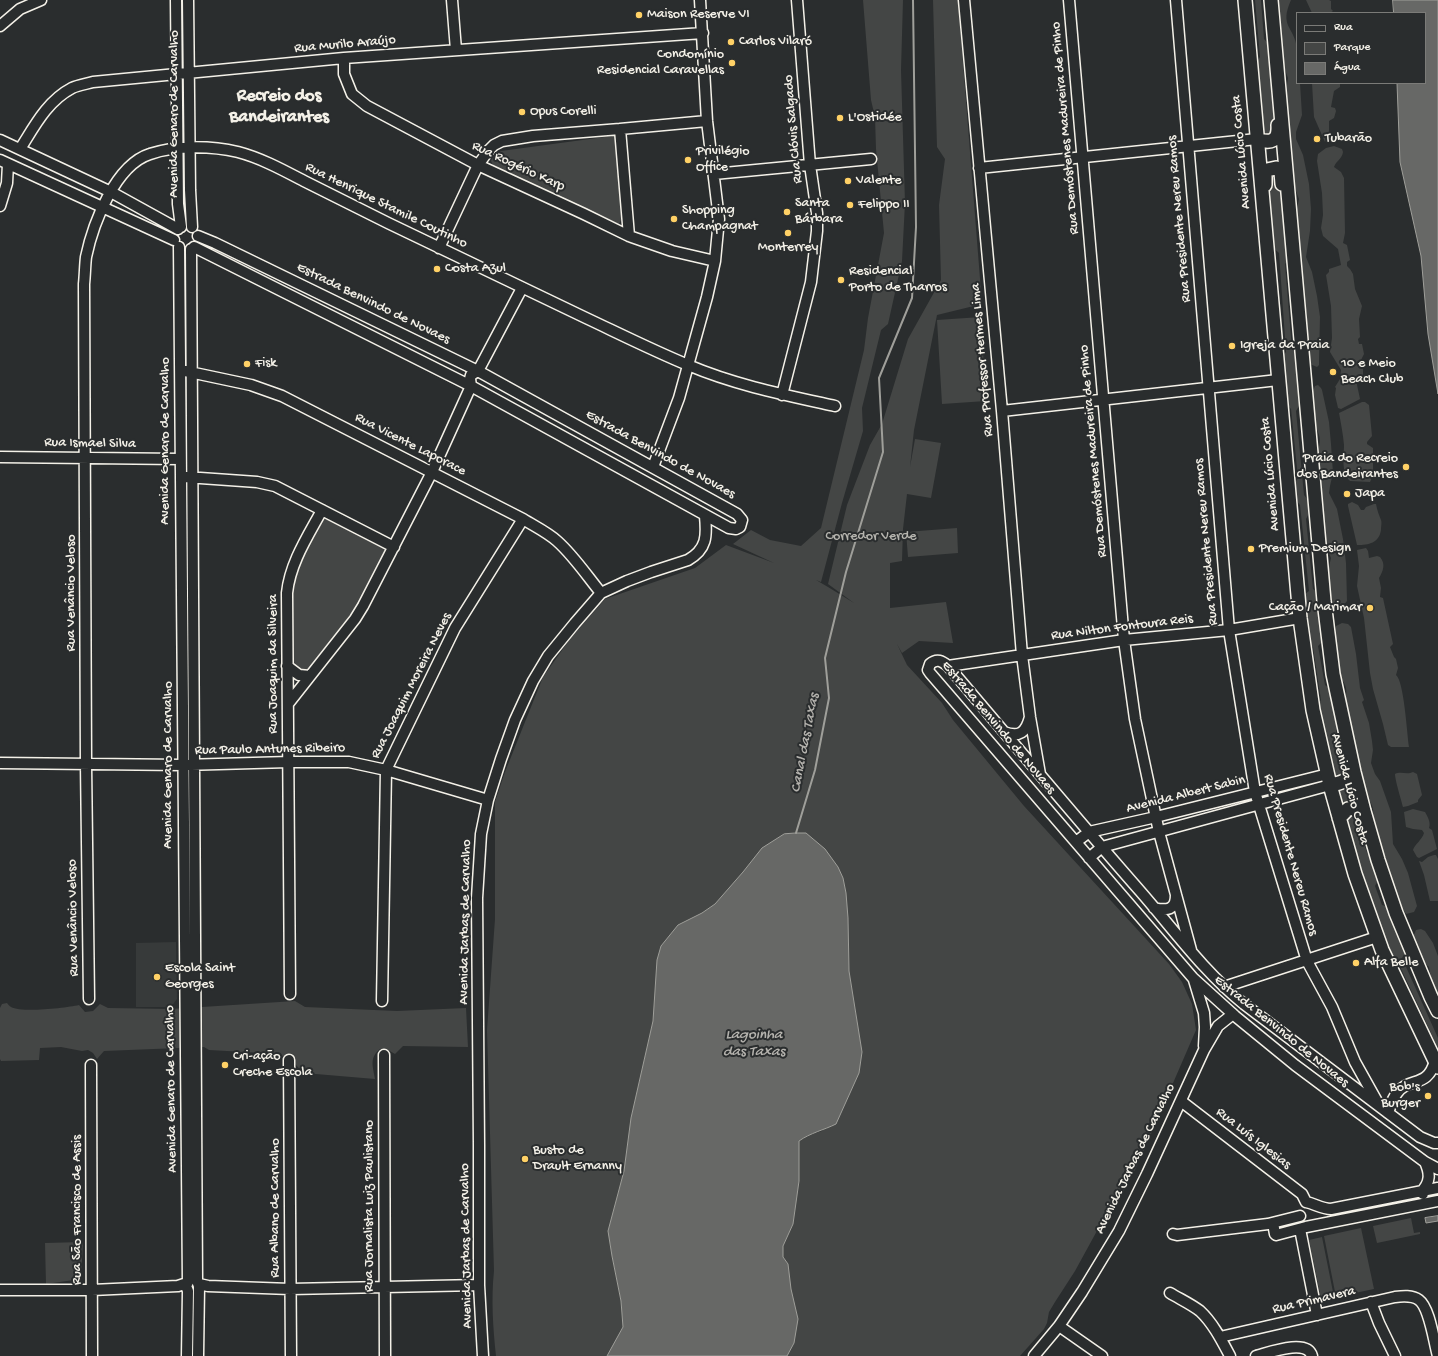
<!DOCTYPE html>
<meta charset="utf-8">
<style>
body{margin:0}
#map{position:relative;width:1438px;height:1356px;overflow:hidden;background:#2a2d2e;font-family:"Gochi Hand",sans-serif}
canvas{display:block}
.legend{position:absolute;left:1296px;top:12px;width:130px;height:72px;box-sizing:border-box;background:#2a2d2e;border:1px solid #7b7b78;margin:0;padding:5px 7px;list-style:none;font-size:12px;color:#f4f1e8}
.legend li{display:flex;align-items:center;gap:8px;height:20px}
.legend b{width:20px;border:1px solid #7b7b78}
</style>
<div id="map">
<canvas width="1438" height="1356"></canvas>
<ul class="legend">
<li><b style="height:5px;background:#2a2d2e"></b>Rua</li>
<li><b style="height:11px;background:#444645"></b>Parque</li>
<li><b style="height:11px;background:#676866"></b>Água</li>
</ul>
</div>
<script>
const context = document.querySelector('canvas').getContext('2d');
context.lineJoin = 'round';
function paint(path, color) { context.fillStyle = color; context.fill(path, 'evenodd'); }
function strokePath(path, color, width, dash) { context.strokeStyle = color; context.lineWidth = width; context.lineCap = dash ? 'butt' : 'round'; context.setLineDash(dash || []); context.stroke(path); }
function label(font, color, halo, rows, align = 'center') {
  context.font = font + ' "Gochi Hand",sans-serif'; context.lineWidth = 4; context.setLineDash([]); context.textBaseline = 'middle'; context.strokeStyle = halo; context.fillStyle = color; for (const [text, x, y, turn = 0] of rows) {
    context.save(); context.translate(x, y); context.rotate((+turn || 0) * Math.PI / 180); context.textAlign = isNaN(turn) ? turn : align; if (halo) context.strokeText(text, 0, 0); context.fillText(text, 0, 0); context.restore();
  }
}
const built = new Path2D(`
 M176,942L177,999L171,1007H136V943Z`);
const green = new Path2D(`
 M863,0H903L901,70L905,203L902,261L888,324L881,330L862,408L863,431L842,503L821,582L816,580L828,587L854,603L828,584L847,505L870,445L882,424L908,339L941,280L939,205L945,159L937,147L933,0H958L982,304L937,315L914,430L910,467L915,439L941,443L931,498L907,494L903,529L902,561L890,563V608L946,602L953,643L919,641L902,653L897,644L907,665L942,703L953,720L1024,806L1169,964L1182,982L1192,1004L1196,1030L1138,1164L1119,1200L1098,1229L1075,1271L1055,1302L1049,1312L1047,1323L1044,1329L1020,1356H787L794,1343L788,1264L783,1258V1246L793,1224L799,1181V1141L808,1135L822,1131L862,1052L849,971L848,918L806,833L784,834L763,848L743,872L715,904L702,913L678,925L661,946L657,960L653,1021L631,1118L624,1171L608,1231L612,1256L621,1301L623,1327L609,1354L607,1356H496C493,1328 491,1299 494,1271L487,1030L495,919V802L505,772L543,677L570,639L605,599L695,568L726,545L774,563L733,544L751,530L770,540L801,546L821,528L864,350L868,318L884,233L876,149L875,117L871,100Z
 M1255,0H1261L1264,39L1272,48L1274,79L1271,89L1275,131L1271,135H1268L1264,132L1261,95L1256,81L1255,65L1260,57Z
 M1277,0H1291C1279,27 1294,26 1297,48C1298,59 1297,72 1297,83H1300L1302,115L1296,132V139L1303,155L1309,184L1311,209L1310,231L1306,257L1312,272L1317,296L1320,317L1319,361V365L1317,367L1310,364C1307,354 1307,342 1306,331C1306,317 1310,317 1303,303L1296,213L1299,199L1293,183L1286,93L1288,78L1283,64Z
 M1306,0H1329L1331,1V9L1333,11L1330,13H1312Z
 M1312,83H1340V87L1334,91L1331,107L1335,108L1336,111L1334,118L1329,121V135L1325,142L1314,117Z
 M612,136H616L617,141L622,218L619,224L494,167L491,161L494,155L501,151Z
 M1334,146L1342,149L1343,152C1342,159 1336,161 1334,167L1341,172L1344,178L1345,233L1343,243L1347,245L1350,260L1347,262V266L1350,269L1353,274L1355,289L1362,306L1359,319L1360,337L1358,339L1359,344H1362L1364,354L1361,360L1360,364H1363V380H1356L1360,399L1341,409L1338,408L1335,395L1336,388L1335,387L1340,379L1341,370L1330,352L1332,338L1331,306L1326,275L1329,272V269L1341,265L1338,249L1323,236L1321,228L1323,215L1322,193L1317,161L1318,154L1326,148Z
 M1272,173L1279,177L1283,216L1287,228L1290,257L1285,264L1292,349L1298,356L1302,401L1296,411L1304,495L1311,504V509L1306,519L1313,589L1319,593L1324,640L1318,646L1325,685L1331,690L1337,721L1336,732L1344,769L1342,775L1339,777L1334,775L1316,709L1321,700L1313,647L1305,641L1300,598L1309,591L1300,505L1292,495L1291,489L1298,478L1291,409L1284,401L1280,359L1286,352L1279,253L1270,245L1269,229L1271,218L1267,178Z
 M981,317L986,401L942,404L937,320Z
 M1318,385L1321,388L1322,390L1329,422L1331,444L1333,473L1330,486L1329,493L1337,509L1343,539L1346,563L1347,601C1343,607 1337,607 1332,602L1327,576L1331,558L1325,544L1317,453C1320,446 1321,439 1318,432C1317,429 1315,427 1314,424C1312,413 1310,396 1315,386Z
 M1362,402H1365L1369,405L1372,436L1367,442V444L1373,448V475L1370,482L1350,481C1341,472 1344,457 1344,445C1343,434 1341,424 1339,413Z
 M1352,502L1358,505L1361,510H1364L1366,507L1374,504H1376C1377,510 1379,515 1381,520C1382,522 1381,527 1381,530C1379,543 1369,545 1357,545L1348,506V504Z
 M325,516L389,547L354,617L308,672L299,673L291,666L292,586L299,562Z
 M957,528L958,553L908,557L906,532Z
 M1366,548L1368,551L1369,558L1377,556L1380,557C1386,564 1383,571 1379,578L1381,588L1380,597L1383,598L1393,644L1390,647L1394,657L1396,659L1398,668L1396,675C1404,681 1407,734 1409,747H1391L1388,745L1383,724L1373,689L1370,673L1364,618L1357,586L1359,566L1357,550Z
 M1342,623L1348,624L1351,627L1356,654L1360,688L1364,700L1362,702L1369,723L1372,741L1373,750L1371,763L1375,774L1380,781L1391,812L1393,844L1402,859L1408,873L1417,906L1414,912L1406,914L1399,903L1372,821C1375,811 1373,804 1366,796L1345,701C1350,682 1340,683 1338,668C1336,656 1335,644 1335,632L1336,626Z
 M1413,772L1417,774L1422,795L1418,800V802L1408,806L1403,807C1401,799 1395,780 1395,774C1401,771 1407,775 1413,772Z
 M1350,780L1356,804L1339,809L1338,787Z
 M1413,809L1425,812C1428,817 1431,823 1429,828L1432,830L1437,849L1419,858L1417,857L1413,850C1415,844 1422,840 1424,833L1422,830L1413,829L1406,827L1404,812Z
 M1345,815H1355L1356,817L1367,853L1374,863L1379,878L1375,886L1382,905L1389,907L1406,951L1402,958L1438,1038V1048L1397,960L1390,959L1373,917Z
 M1434,855H1436L1438,859V901H1430L1424,875L1419,861L1422,862L1428,857Z
 M1421,929L1425,931L1433,943L1438,956V998L1432,984L1429,967L1421,959L1414,940L1413,937L1416,930Z
 M295,1001L305,1007L397,1011L466,1008L468,1047L403,1046L395,1054L388,1050L380,1049C369,1058 373,1066 375,1079L304,1073C299,1069 296,1064 292,1062C286,1058 286,1061 281,1054L209,1050L204,1047L104,1051L97,1059L93,1053L88,1050L82,1051L61,1047L40,1048L39,1060L1,1061L0,1059V1008L2,1004L7,1003C8,1004 9,1006 11,1007C22,1013 65,1008 79,1005L85,1012L93,1011L100,1004L108,1008L171,1009Z
 M1438,1190V1195L1330,1215L1331,1211Z
 M1411,1218L1414,1233L1420,1232V1234L1377,1243L1373,1226Z
 M1361,1228L1374,1289L1336,1297L1324,1236Z
 M1322,1237L1334,1297L1321,1299L1309,1240Z
 M83,1242L81,1279L46,1284L45,1243Z`);
const water = new Path2D(`
 M1393,0H1438V394L1428,334L1421,256L1400,162L1397,83H1425V13H1394Z
 M796,833H806L825,849L838,867L843,878L846,893L848,918L849,971L862,1052L859,1073L836,1124C824,1130 810,1133 799,1141V1181L793,1224L783,1246V1257L788,1264L791,1289L798,1319L794,1343L787,1356H607L623,1327L621,1301L612,1256L608,1231L624,1171L631,1118L653,1021L657,960L661,946L678,925L702,913L715,904L743,872L762,848L784,834Z
 M1438,1216V1221L1426,1223L1425,1218Z`);
const stream = new Path2D(`
 M796,833L815,770L829,698L825,658L846,572L883,452L879,378L912,298L916,227L913,0`);
const minor = new Path2D(`
 M176,0L178,204L181,227
 M188,0L190,190L192,227
 M452,0L456,50
 M964,0L1002,411L1022,655L1030,717L1040,774
 M1069,0L1124,640L1135,719L1159,832L1191,950
 M1176,0L1229,630L1255,792L1307,961L1332,1007L1355,1062L1379,1105
 M0,26L20,9L41,0
 M344,58V74L352,94L367,106L478,165L584,214L629,236L672,251L715,261
 M620,129L707,121
 M0,140L111,192L178,229
 M20,149C34,127 47,101 72,88C78,85 86,84 93,82L344,58L703,33
 M0,160L174,240
 M979,168L1257,139
 M714,174L871,159
 M0,206L7,183L8,164
 M179,247L188,1282L186,1286L188,1291L187,1356
 M194,247L471,386L729,528L736,529L740,527L742,520L737,514L478,371L215,243L198,236
 M439,248L478,165L489,150L494,145L502,141L533,136L620,129L629,236
 M191,249L197,1281L199,1286L198,1356
 M185,371L251,385L282,396L523,519C534,526 547,532 557,541C574,556 587,576 601,593
 M782,395L811,282L817,231V213L810,165L797,0
 M1002,411L1278,380
 M0,457L180,459
 M653,467L679,398L707,297L715,261L719,219L707,121L700,0
 M186,477L257,482L275,486L394,547
 M287,666L299,675L310,676
 M948,666L1124,640L1229,630L1300,618
 M288,704L355,619L363,606L432,472L471,386L470,379L471,375L478,371L522,288
 M1004,732C1020,738 1026,732 1030,717
 M0,763L183,765L289,762H349L386,770L488,800
 M1076,842L1089,832L1156,817L1328,774
 M1089,858L1102,847L1330,785
 M1154,908C1167,911 1176,910 1176,895
 M1194,980L1204,1013L1205,1027L1204,1046
 M1224,987L1377,937
 M290,994L287,593C290,563 308,536 322,510
 M89,999L86,764L84,284C85,275 85,265 86,257C93,224 115,165 150,154C176,145 212,146 238,152C261,158 283,170 304,181C332,195 360,209 388,223C454,255 520,287 586,318C620,334 654,351 688,365C735,385 785,395 835,406
 M382,1001L386,770L455,628L523,519
 M384,1055L385,1356
 M289,1060L291,1356
 M91,1065L92,1356
 M1181,1101L1302,1194L1306,1202
 M1388,1113C1390,1107 1392,1099 1397,1093C1410,1076 1427,1089 1435,1061
 M1438,1143H1434L1420,1137L1244,1004C1204,972 1174,930 1140,891C1075,817 1012,741 948,666C942,661 937,658 930,664L928,670L930,673L1193,978L1235,1016L1295,1065L1425,1162L1438,1169
 M1423,1194L1421,1192C1431,1182 1430,1173 1425,1162
 M1306,1202C1315,1204 1322,1209 1331,1209L1438,1188
 M1273,1223L1275,1234L1276,1235L1306,1227L1438,1201
 M1300,1229L1317,1315
 M1173,1234L1177,1235L1268,1224L1300,1216
 M199,1284L208,1286L290,1289L479,1285
 M0,1290H92L178,1286L187,1283
 M1170,1293C1180,1299 1191,1304 1200,1311C1213,1323 1222,1341 1230,1356
 M1371,1302L1379,1323L1395,1356
 M1059,1326L1102,1356
 M1220,1337L1395,1297C1403,1296 1412,1295 1419,1300C1430,1308 1434,1343 1438,1356
 M483,1356L479,1285V1145L477,898L481,834L488,800L501,759L515,720L533,681L548,656L575,623L601,593L627,581L651,572L688,560C707,549 707,536 705,516
 M1034,1356L1059,1326L1082,1292L1119,1231L1147,1174L1204,1050L1218,1026L1233,1014
 M1256,1356C1268,1353 1307,1338 1312,1356`);
const major = new Path2D(`
 M1245,0L1300,618L1313,710L1330,785L1355,874L1382,950L1438,1067
 M1271,0L1324,601L1333,674L1354,772L1364,811L1378,860L1396,913L1431,997L1438,1011
 M1257,139C1271,144 1279,141 1278,125
 M1265,185V174L1267,170L1276,168L1281,172L1282,184
 M1330,785C1342,783 1347,781 1354,772
 M1339,818L1348,809L1357,808L1364,811`);
const markers = [
 [639,15,4,"#ffd166"],
 [731,42,4,"#ffd166"],
 [732,63,4,"#ffd166"],
 [522,112,4,"#ffd166"],
 [840,118,4,"#ffd166"],
 [1317,139,4,"#ffd166"],
 [688,160,4,"#ffd166"],
 [848,181,4,"#ffd166"],
 [850,205,4,"#ffd166"],
 [787,212,4,"#ffd166"],
 [674,219,4,"#ffd166"],
 [788,233,4,"#ffd166"],
 [437,269,4,"#ffd166"],
 [841,280,4,"#ffd166"],
 [1232,346,4,"#ffd166"],
 [247,364,4,"#ffd166"],
 [1333,372,4,"#ffd166"],
 [1406,467,4,"#ffd166"],
 [1347,494,4,"#ffd166"],
 [1251,549,4,"#ffd166"],
 [1370,608,4,"#ffd166"],
 [1356,963,4,"#ffd166"],
 [157,977,4,"#ffd166"],
 [225,1065,4,"#ffd166"],
 [1428,1096,4,"#ffd166"],
 [525,1159,4,"#ffd166"]
];
const poiNames = [
 ["Maison Reserve VI",647,15],
 ["Carlos Vilaró",739,42],
 ["Condomínio",724,55,"right"],
 ["Residencial Caravellas",724,71,"right"],
 ["Opus Corelli",530,112],
 ["L'Ostidée",848,118],
 ["Tubarão",1325,139],
 ["Privilégio",696,152],
 ["Office",696,168],
 ["Valente",856,181],
 ["Santa",795,204],
 ["Bárbara",795,220],
 ["Felippo II",858,205],
 ["Shopping",682,211],
 ["Champagnat",682,227],
 ["Monterrey",788,248,"center"],
 ["Costa Azul",445,269],
 ["Residencial",849,272],
 ["Porto de Tharros",849,288],
 ["Igreja da Praia",1240,346],
 ["Fisk",255,364],
 ["10 e Meio",1341,364],
 ["Beach Club",1341,380],
 ["Praia do Recreio",1398,459,"right"],
 ["dos Bandeirantes",1398,475,"right"],
 ["Japa",1355,494],
 ["Premium Design",1259,549],
 ["Cação / Marimar",1362,608,"right"],
 ["Alfa Belle",1364,963],
 ["Escola Saint",165,969],
 ["Georges",165,985],
 ["Cri-ação",233,1057],
 ["Creche Escola",233,1073],
 ["Bob's",1420,1088,"right"],
 ["Burger",1420,1104,"right"],
 ["Busto de",533,1151],
 ["Drault Ernanny",533,1167]
];
const streetNames = [
 ["Rua Murilo Araújo",345,45,-5],
 ["Avenida Genaro de Carvalho",175,114,-90],
 ["Rua Demóstenes Madureira de Pinho",1066,128,-95],
 ["Rua Clóvis Salgado",794,129,-95],
 ["Avenida Lúcio Costa",1242,152,-95],
 ["Rua Rogério Karp",518,167,25],
 ["Rua Henrique Stamile Coutinho",386,206,26],
 ["Rua Presidente Nereu Ramos",1180,219,-95],
 ["Estrada Benvindo de Novaes",373,304,26],
 ["Rua Professor Hermes Lima",983,360,-95],
 ["Avenida Genaro de Carvalho",166,441,-90],
 ["Rua Ismael Silva",90,444,1],
 ["Rua Vicente Laporace",410,445,27],
 ["Rua Demóstenes Madureira de Pinho",1094,451,-95],
 ["Estrada Benvindo de Novaes",660,455,29],
 ["Avenida Lúcio Costa",1271,474,-95],
 ["Rua Presidente Nereu Ramos",1207,542,-95],
 ["Rua Venâncio Veloso",72,593,-90],
 ["Rua Nilton Fontoura Reis",1122,628,-7],
 ["Rua Joaquim da Silveira",274,664,-90],
 ["Rua Joaquim Moreira Neves",412,686,-63],
 ["Estrada Benvindo de Novaes",998,728,50],
 ["Rua Paulo Antunes Ribeiro",270,750,-1],
 ["Avenida Genaro de Carvalho",169,765,-90],
 ["Avenida Lúcio Costa",1349,789,75],
 ["Avenida Albert Sabin",1186,795,-14],
 ["Rua Presidente Nereu Ramos",1290,855,74],
 ["Rua Venâncio Veloso",74,918,-91],
 ["Avenida Jarbas de Carvalho",466,922,-89],
 ["Estrada Benvindo de Novaes",1281,1032,39],
 ["Avenida Genaro de Carvalho",172,1089,-91],
 ["Rua Luís Iglesias",1253,1139,38],
 ["Avenida Jarbas de Carvalho",1136,1159,-64],
 ["Rua Jornalista Luiz Paulistano",370,1206,-90],
 ["Rua Albano de Carvalho",276,1208,-90],
 ["Rua São Francisco de Assis",78,1210,-90],
 ["Avenida Jarbas de Carvalho",467,1246,-91],
 ["Rua Primavera",1314,1301,-13]
];
const parkNames = [
 ["Corredor Verde",871,537]
];
const waterNames = [
 ["Canal das Taxas",806,743,-79],
 ["Lagoinha",754,1036],
 ["das Taxas",754,1053]
];
const districtNames = [
 ["Recreio dos",279,97],
 ["Bandeirantes",279,118]
];
paint(built, '#373a3a');
paint(green, '#444645');
paint(water, '#676866');
strokePath(water, '#9f9f9a', 1);
strokePath(stream, '#9f9f9a', 2);
strokePath(minor, '#f4f1e8', 13);
strokePath(major, '#f4f1e8', 16);
strokePath(minor, '#2a2d2e', 10);
strokePath(major, '#2a2d2e', 13);
for (const [x, y, r, color] of markers) { const dot = new Path2D(); dot.arc(x, y, r, 0, 2 * Math.PI); context.fillStyle = color; context.fill(dot); strokePath(dot, '#2a2d2e', 1.5); }
label('14px', '#f4f1e8', '#2a2d2e', poiNames, 'left');
label('14px', '#f4f1e8', '#2a2d2e', streetNames);
label('14px', '#b6b5af', '#2a2d2e', parkNames);
label('italic 15px', '#b5b3ae', '#2a2d2e', waterNames);
label('bold 18px', '#f4f1e8', '#2a2d2e', districtNames);
</script>
